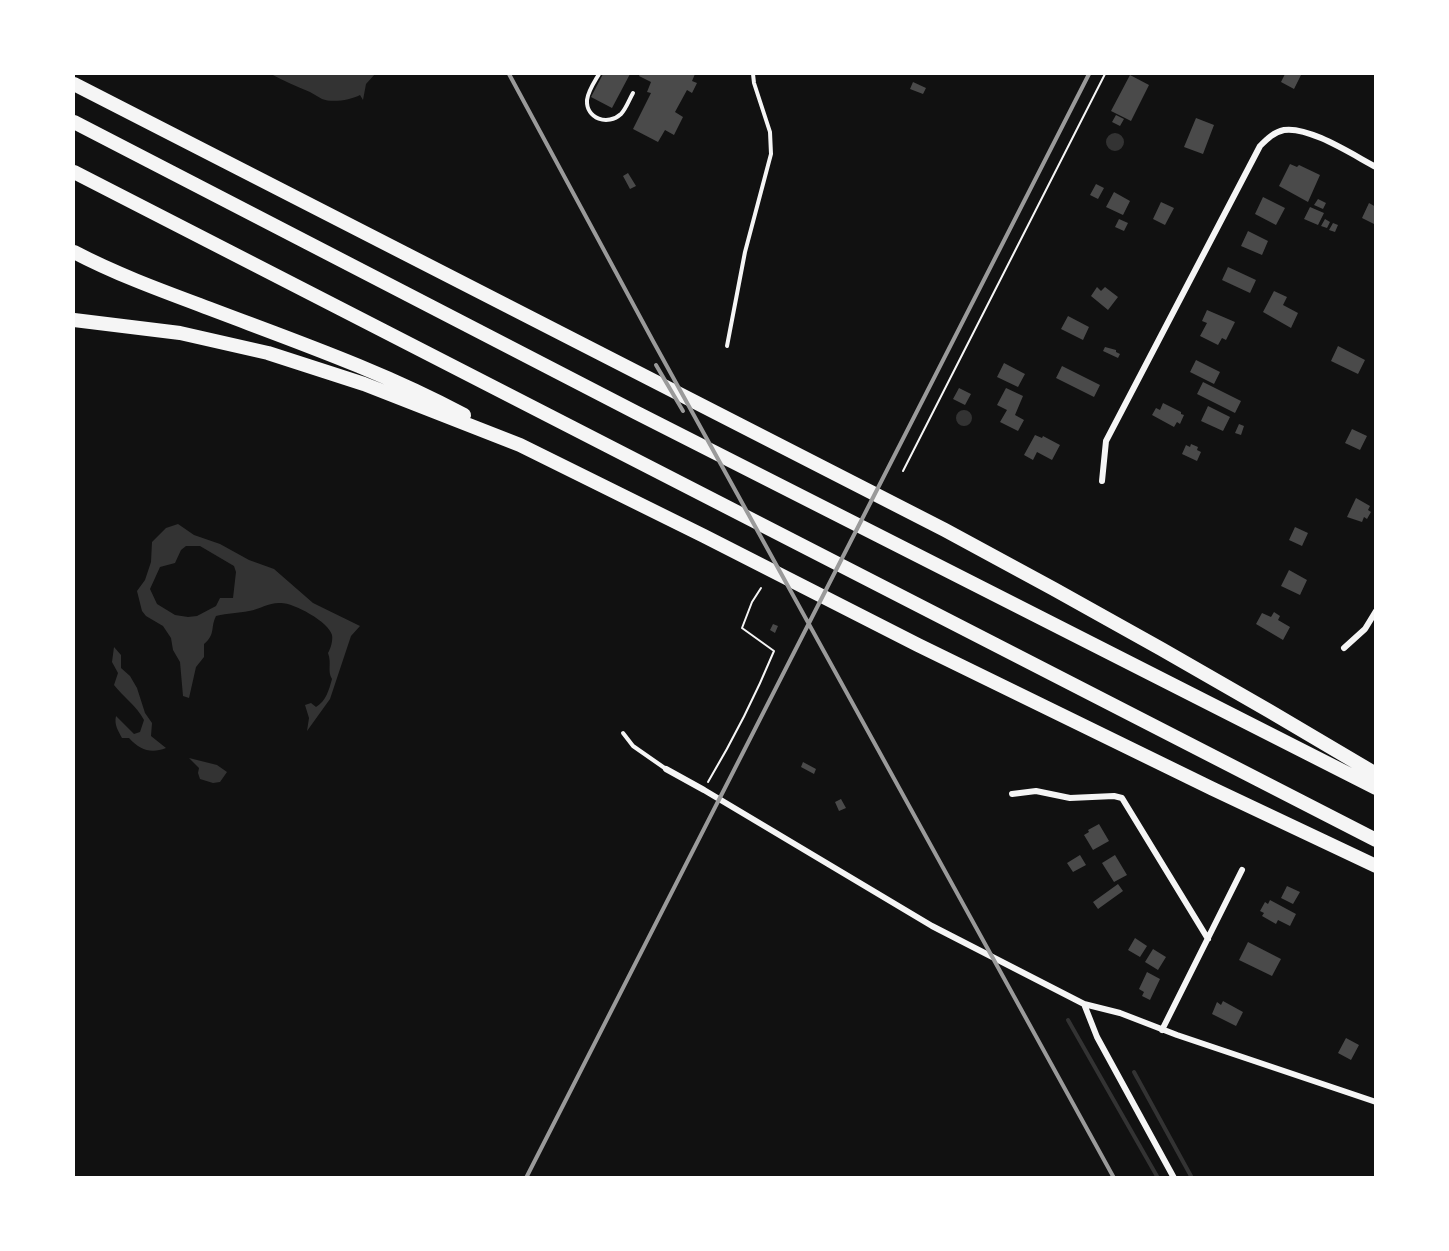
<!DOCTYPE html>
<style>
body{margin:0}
#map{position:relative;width:1449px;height:1251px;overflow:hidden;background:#111;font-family:"Golos Text",sans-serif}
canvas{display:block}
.frame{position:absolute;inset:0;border:75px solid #fff;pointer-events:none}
</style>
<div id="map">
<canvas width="1449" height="1251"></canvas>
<div class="frame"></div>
</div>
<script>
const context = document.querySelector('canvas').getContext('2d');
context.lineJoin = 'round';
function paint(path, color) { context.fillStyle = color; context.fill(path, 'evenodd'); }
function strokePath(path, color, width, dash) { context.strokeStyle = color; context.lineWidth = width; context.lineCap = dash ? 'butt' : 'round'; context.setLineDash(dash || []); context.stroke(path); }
const water = new Path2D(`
 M271,74H375L366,84L363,100L360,95C351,100 332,103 322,99C318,97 314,94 310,92C296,86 284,81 271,74Z
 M1106 142a9 9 0 1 1 18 0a9 9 0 1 1-18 0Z
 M956 418a8 8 0 1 1 16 0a8 8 0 1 1-16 0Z
 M178,524L194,535L220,544L249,560L274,569L313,603L360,626L351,636L330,699L307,731L309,718L305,705L311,703L316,707C326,701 329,690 332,679C327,671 332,663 328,653C331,648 333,640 332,635C329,622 294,603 281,603C270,602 260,609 249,611C238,613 228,613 216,616C210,628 216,634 204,644V657L196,667L189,698L183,696L180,662L173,650L171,638L163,626L146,616L142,611L137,591L145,580L151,562L152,542L166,528ZM186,546H200L234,566L236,572L233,598H220L216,606L197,616L188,617L175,615L157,604L150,589L160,567L175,563L181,550Z
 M114,647L121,655V668L130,676L137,688L145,713L152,723L151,736L166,748C151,754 140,750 129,738H122C118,730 114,725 116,716L134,734L140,732L144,720C136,705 124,698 114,685L118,673L112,662Z
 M189,758L217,765L227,772L220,782L213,783L200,779L198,773L199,768Z`);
const stream = new Path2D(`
 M1068,1020L1158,1178
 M1134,1072L1192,1178`);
const building = new Path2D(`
 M603,74H630L612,108L591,97Z
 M640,74H695L692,81L697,83L692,93L687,90L675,112L683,117L674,135L665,130L658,142L633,129L651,93L647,92L651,82L639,76Z
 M1285,74L1301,75L1294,89L1281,82Z
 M1130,75L1149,85L1131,121L1111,111Z
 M913,82L926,88L923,94L910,89Z
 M1116,115L1124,119L1120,126L1112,122Z
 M1196,118L1214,125L1203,154L1184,147Z
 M1290,164L1297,167L1299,165L1320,175L1308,202L1279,186Z
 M628,173L636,186L630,189L623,176Z
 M1096,184L1104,188L1098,199L1090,195Z
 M1114,192L1130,201L1123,215L1106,207Z
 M1263,197L1285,208L1276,225L1255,214Z
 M1318,199L1326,203L1323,209L1314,205Z
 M1161,202L1174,208L1165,225L1153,219Z
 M1369,203L1376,207V225L1362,218Z
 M1310,207L1324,213L1318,225L1304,219Z
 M1119,219L1128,223L1124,231L1115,227Z
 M1325,219L1330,222L1327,228L1321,226Z
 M1333,223L1338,225L1335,232L1329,230Z
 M1248,231L1268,241L1262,255L1241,246Z
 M1228,267L1256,280L1250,293L1222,280Z
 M1097,287L1101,291L1105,287L1118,297L1108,310L1091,296Z
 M1274,291L1287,297L1283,305L1298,313L1291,328L1263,312Z
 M1207,310L1235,322L1226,340L1222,338L1218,345L1200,336L1207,323L1202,321Z
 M1068,316L1089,327L1083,340L1061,329Z
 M1338,346L1365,360L1358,374L1331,361Z
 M1105,347L1116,350V352L1120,354L1118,358L1103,351Z
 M1196,360L1220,372L1214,384L1190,372Z
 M1004,363L1025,374L1018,387L997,377Z
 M1062,366L1100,385L1094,397L1056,378Z
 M1203,382L1241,401L1235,413L1197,394Z
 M959,388L971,394L965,405L953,399Z
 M1006,388L1023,396L1015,415L1024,420L1018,431L1000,422L1007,410L997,405Z
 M1163,403L1181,412V414L1184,415L1180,424L1177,422L1174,427L1152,415L1156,408L1160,410Z
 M1208,406L1230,417L1223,431L1201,421Z
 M1239,424L1244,426L1241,435L1235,433Z
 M1352,429L1367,436L1360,450L1345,443Z
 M1035,435L1042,438L1043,436L1060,445L1052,460L1037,452L1033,460L1024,455Z
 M1191,444L1198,447L1197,450L1201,452L1197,461L1182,454L1186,445L1190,447Z
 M1356,498L1370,506L1368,510L1371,512L1367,519L1364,517L1362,522L1347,517Z
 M1295,527L1308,533L1302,546L1289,540Z
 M1289,570L1307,580L1300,595L1281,586Z
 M1274,612L1280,616L1278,620L1290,627L1283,640L1256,624L1262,613L1271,617Z
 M773,624L778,626L775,633L770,630Z
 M803,762L816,769L814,774L801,767Z
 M841,799L846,808L839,811L835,802Z
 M1099,824L1109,841L1093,850L1084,835L1089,832L1088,830Z
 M1080,855L1086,865L1073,872L1067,863Z
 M1115,855L1127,875L1114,882L1102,863Z
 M1118,884L1123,891L1098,909L1093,902Z
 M1287,886L1300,892L1293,904L1281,898Z
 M1270,900L1296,914L1290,926L1278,920L1276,924L1262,916L1264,913L1260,911L1265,902L1268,904Z
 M1135,938L1147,946L1140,957L1128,950Z
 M1248,942L1281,959L1272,976L1239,960Z
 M1153,949L1166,957L1158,970L1145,962Z
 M1147,972L1160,979L1150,1000L1142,996L1144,992L1139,989Z
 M1223,1001L1243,1012L1236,1026L1212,1014L1217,1002L1221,1005Z
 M1346,1038L1359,1045L1351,1060L1338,1053Z`);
const path = new Path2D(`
 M903,471L1105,74
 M708,782C733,740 755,697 774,651L742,628L752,602L761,588`);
const service = new Path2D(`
 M599,74C595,81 588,91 587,100C586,119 608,126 621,114C626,109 629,100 633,93
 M727,346L745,252L771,154L770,132L754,83L753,74
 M623,733L633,746L666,769`);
const minor = new Path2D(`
 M1102,481L1106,441L1260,146C1267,139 1274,132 1284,130C1309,126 1353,155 1376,167
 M1344,648L1365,629L1376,611
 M666,769L704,790L932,926L1084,1004L1097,1037L1174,1178
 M1012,794L1036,791L1070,798L1114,796L1122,798L1208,939
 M1084,1004L1120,1013L1177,1035L1376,1102
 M1162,1030L1242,870`);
const motorway = new Path2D(`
 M74,84L945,530C1091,608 1234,689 1376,774
 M74,122L635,412L1376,788
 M74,172L1376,840
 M74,252C114,273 157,289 200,305C289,339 380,370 464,415
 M74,320L180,333L268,353L364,384L520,445L704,536L918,645L1213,789L1376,866`);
const rail = new Path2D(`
 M509,74L653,341L1114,1178
 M656,365L683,411
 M526,1178L1089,74`);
paint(water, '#333');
strokePath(stream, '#333', 4);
paint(building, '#4a4a4a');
strokePath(path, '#f5f5f5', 2);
strokePath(service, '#f5f5f5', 4);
strokePath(minor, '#f5f5f5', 6);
strokePath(motorway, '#f5f5f5', 14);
strokePath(rail, '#9a9a9a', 4);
</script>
